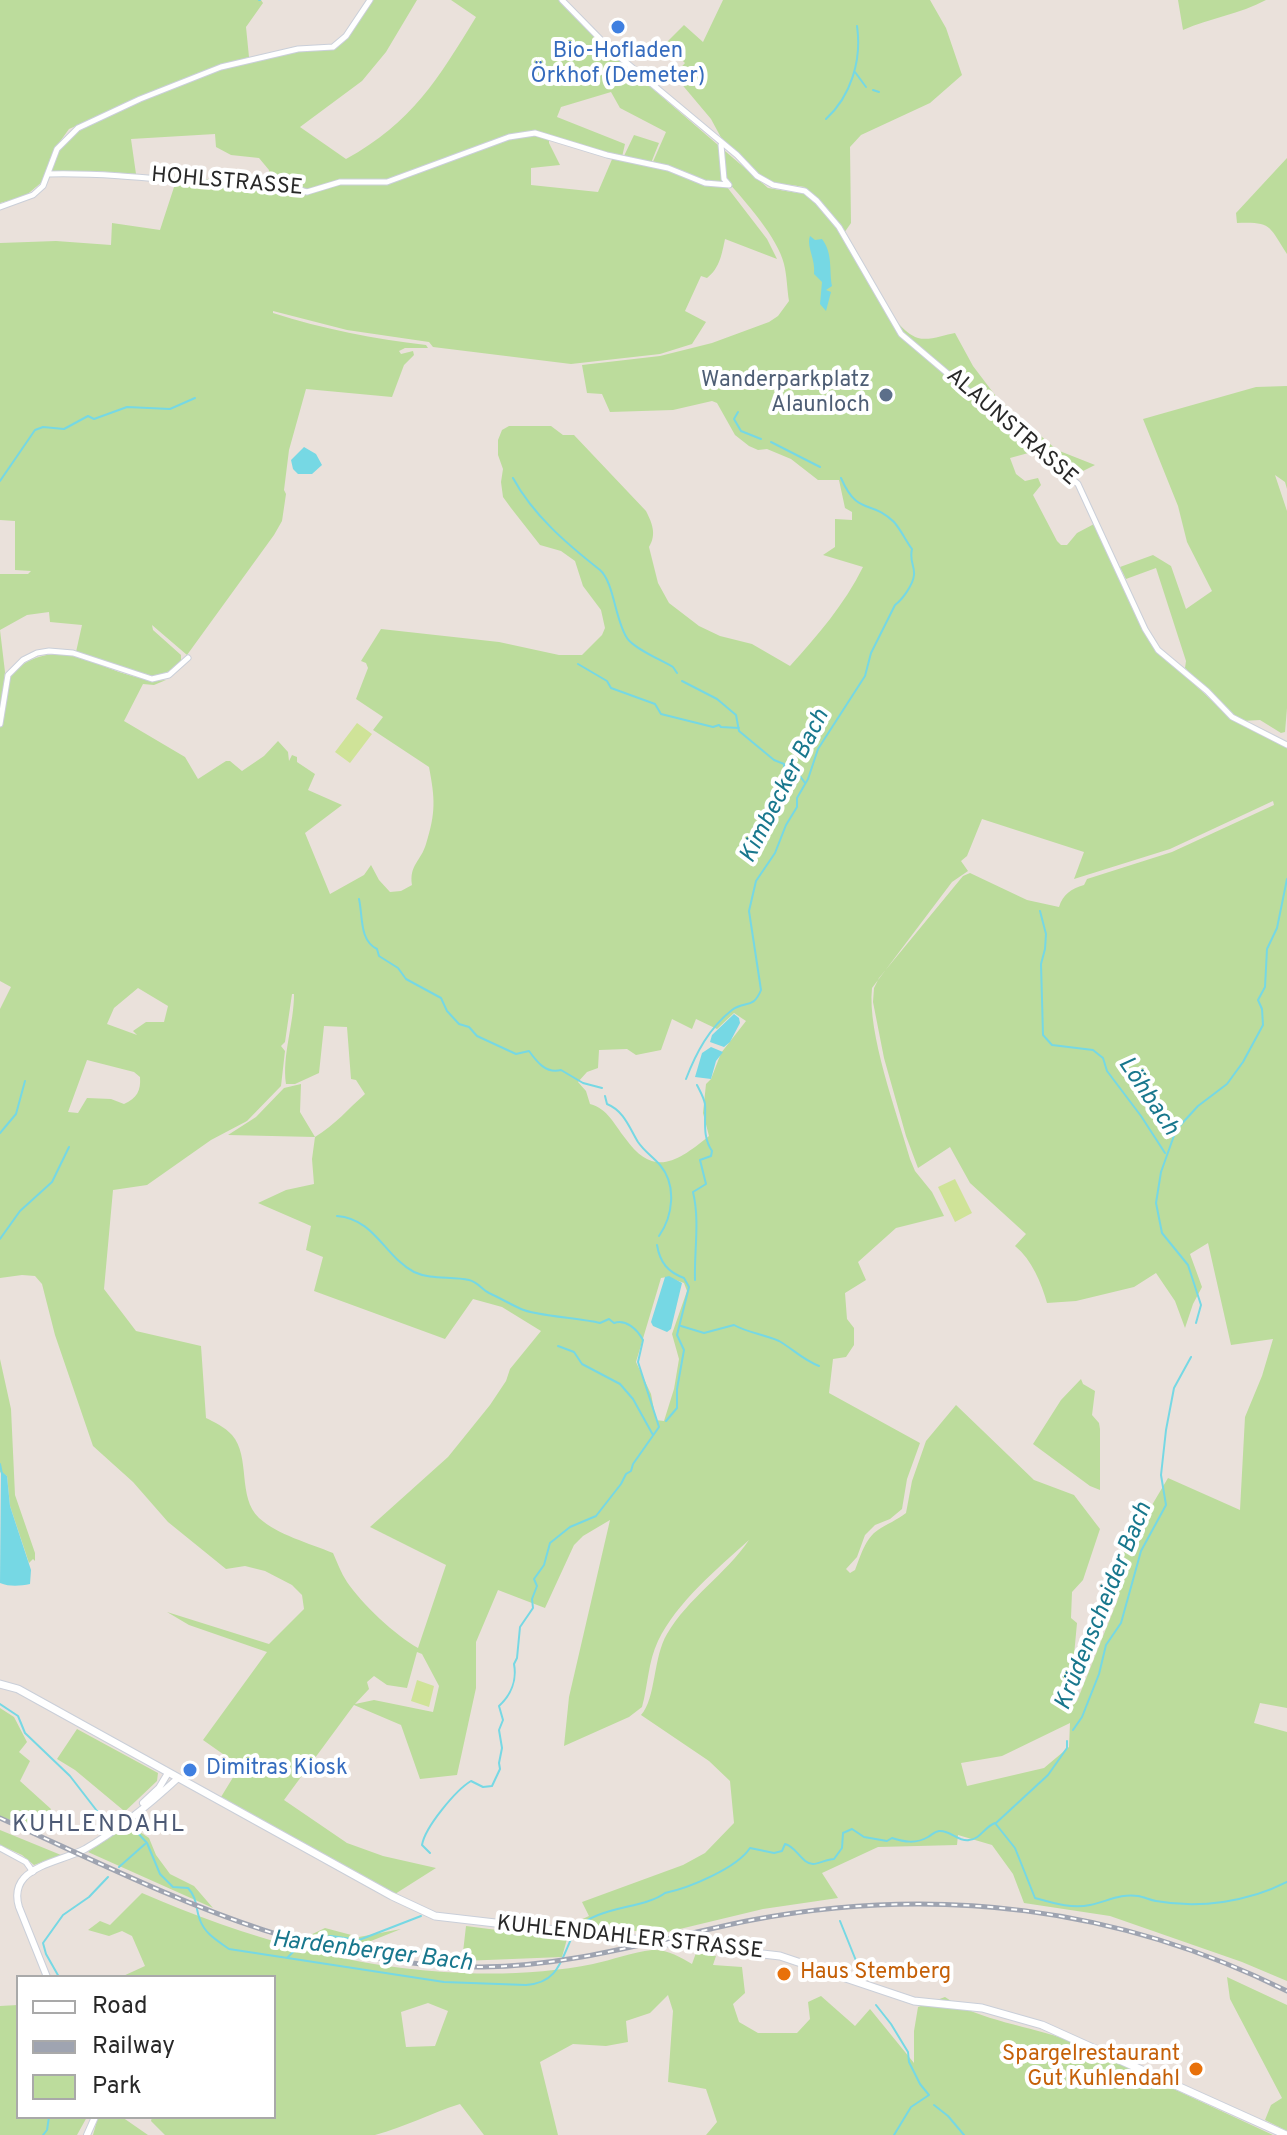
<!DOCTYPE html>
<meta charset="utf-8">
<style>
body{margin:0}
#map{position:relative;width:1287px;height:2135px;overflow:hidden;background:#eae1db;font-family:Overpass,sans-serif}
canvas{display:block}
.legend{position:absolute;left:16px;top:1975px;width:260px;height:144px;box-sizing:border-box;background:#fff;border:2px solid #a9a9a9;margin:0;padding:10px 14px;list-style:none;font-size:24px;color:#282828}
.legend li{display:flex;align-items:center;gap:16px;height:40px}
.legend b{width:40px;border:2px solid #a9a9a9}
</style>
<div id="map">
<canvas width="1287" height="2135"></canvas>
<ul class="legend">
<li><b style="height:10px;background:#fff"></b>Road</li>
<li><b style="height:10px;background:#9fa4b1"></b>Railway</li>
<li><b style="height:22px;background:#bcdc9c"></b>Park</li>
</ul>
</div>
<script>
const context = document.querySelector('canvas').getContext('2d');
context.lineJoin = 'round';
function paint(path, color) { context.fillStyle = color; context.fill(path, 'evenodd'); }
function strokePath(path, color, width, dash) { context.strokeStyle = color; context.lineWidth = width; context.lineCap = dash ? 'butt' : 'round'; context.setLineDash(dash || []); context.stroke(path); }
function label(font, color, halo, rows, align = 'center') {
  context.font = font + ' Overpass,sans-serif'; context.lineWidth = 8; context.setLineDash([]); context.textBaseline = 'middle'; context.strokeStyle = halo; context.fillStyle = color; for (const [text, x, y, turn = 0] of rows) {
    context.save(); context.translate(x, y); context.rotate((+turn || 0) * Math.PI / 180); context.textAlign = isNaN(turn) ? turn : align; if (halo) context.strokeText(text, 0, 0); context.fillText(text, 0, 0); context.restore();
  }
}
const green = new Path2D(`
 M0,0H261L263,3L246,27L249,57L196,74L69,129L56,147L42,182L24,197L0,203Z
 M373,0H417L386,52L362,81L300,127L346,159C412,123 438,79 476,17L451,0H560L618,59L768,188L798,193L805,187L769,182L757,173L724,143L711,119L674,75L685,63L665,44L684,25L703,42L723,0H930L946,28L962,75L930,103L861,135L850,147L851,223L844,233C860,259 890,329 918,338C929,341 944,335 955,333L973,366L998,399L1057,450L1095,465L1075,475L1035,449L1032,452L1010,458L1016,474L1025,481L1038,478L1041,485L1033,495L1057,541L1061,545H1067L1077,533L1094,524L1149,641L1157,650L1232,719L1287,748V1708L1260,1703L1254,1723L1287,1732V1981L1242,1962L1110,1916L1024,1903L1013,1874L992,1845L958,1835L957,1845L878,1847L822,1873L838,1898L763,1909L659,1934L574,1923L589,1916L582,1902L683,1865L705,1853L734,1823L730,1781L709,1761L641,1715C656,1699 653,1657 667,1634C688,1598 726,1574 749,1540C717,1569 677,1602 658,1641C648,1662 648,1685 642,1707L629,1717L564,1746L569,1697L610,1520L583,1536L574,1545L545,1608L498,1590L476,1642V1688L457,1775L420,1779L401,1725L354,1705L284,1800L347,1843L383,1856L436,1868L395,1894L221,1797L240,1766L203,1740L267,1652L189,1625L167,1612L269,1644L304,1609L302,1595L292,1585L265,1571L245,1566L226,1569L168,1522L133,1482L93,1446L55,1335L42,1284L35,1276L22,1275L0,1278V1009L11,987L0,981V716L4,718L9,675C66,624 106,684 166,680L154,685L143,684L124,721L185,757L198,779L226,761H230L242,771L264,756L278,741L288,752L289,761L292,755L297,757V762L315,774L308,790L342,805L305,833L330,894L364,875L371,865L379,880L390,892L401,891L412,885C409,865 421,861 426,844C436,812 435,799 429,767L373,730L383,717L356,699L368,668L366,663L361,661L381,629L499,642L559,655H582L602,635L605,628L601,610L583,586L575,561L561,551L540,545L511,508L503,497L501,482L503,469L498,455V440L502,430L509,426H551L563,435H574L646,511C652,523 657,534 649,547L658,583L669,603L699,626L720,636L752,644L790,666C818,635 844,605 863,567L823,555L835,547V519L852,520V512L845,508L839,480H818L791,459L767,449L758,450L749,446L735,435L717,403L712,401L673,410L610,412L602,394L587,393L582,365L660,356L712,343L769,322L778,316L789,301C787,289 787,276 784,264C778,238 745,201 727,181L723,184L713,183L652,164L666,132L620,108L611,92L561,107L557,117L625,144L622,157L549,136V143L560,165L531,168V185L598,192L613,157L667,170L708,186L727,187L767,239L777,259L725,239C722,253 720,268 707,278L701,276L685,311L706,322L692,344L660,354L571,364L433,347L429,342L347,330L273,311V313C323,329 374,339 426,345L428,348H405L399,351L401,354L413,351L414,355L404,365L392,397L306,389L289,450L284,490L286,494L282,521L274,535L187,655L152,625L153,630L181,655V661C172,670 165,675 152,676L76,652L82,625L50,622L49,612L27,615L0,630L5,672L0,716V574H28L31,571L15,570V521L0,520V243L56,241L111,245L112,223L160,230L177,178L268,181L269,170L259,158L231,155L216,147L215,134L131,139L136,174L94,171L50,172L59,149L80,129L135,103L238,63L299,51L321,50L338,47L351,33ZM1273,801L1274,805L1172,852L1087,879L1084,885C1071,889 1063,894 1059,907L1027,900L970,873L963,876L879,978L874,988L873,1002L884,1058L906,1136L918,1168L950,1147L970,1183L1026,1234L1015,1246C1032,1260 1041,1282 1047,1303L1076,1301L1134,1287L1156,1273L1175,1301L1185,1328L1193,1304L1202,1287L1190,1254L1208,1243L1231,1345L1273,1339L1262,1376L1245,1417L1240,1510L1168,1478L1123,1554L1118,1599L1077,1701L1069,1709L1077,1623L1071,1618L1072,1592L1083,1580L1100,1529L1074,1495L1034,1480L956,1405L926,1441L912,1481L906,1513C897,1520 887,1524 878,1530C865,1538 860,1558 855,1570L850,1573L846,1569L857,1557L865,1535L875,1525L890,1519L902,1509L907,1479L920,1443L829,1393L833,1359L846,1357L854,1345V1328L847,1319L845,1293L866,1280L858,1262L896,1228L944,1216L932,1192L915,1171L910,1159C897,1113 867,1033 872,988L952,882L968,871L961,861L967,856L982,819L1084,852L1074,879L1170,849ZM138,988L168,1006L164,1022H146L133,1031L137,1035L107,1024L114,1008ZM292,994H294C294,1024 282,1055 286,1084H295L319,1073L324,1026L347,1027L351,1079L356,1080L365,1094C348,1109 335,1125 315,1137L300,1112L301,1084L284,1088L256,1117L228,1135L315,1137L312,1159L314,1184L286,1190L258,1203L311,1226L306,1250L323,1257L314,1291L445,1339L473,1299L502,1307L541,1331L510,1369L506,1381L490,1405L448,1457L370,1527L446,1565L418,1648C396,1636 361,1603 347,1582C341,1573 337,1562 333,1553C309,1543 278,1535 259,1518C237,1497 251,1457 232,1435C225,1427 214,1422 206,1418L201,1346L136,1331L104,1289L113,1190L147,1185L211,1140L247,1121L281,1086L285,1051L281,1046L285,1042ZM734,1013L746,1021L721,1053L711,1079L706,1084L703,1113L709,1136C678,1161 654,1179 625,1138C614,1124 608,1109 590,1104L586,1091L578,1082L587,1072L598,1068L599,1050L627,1049L636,1055L661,1050L672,1019L692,1029L696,1019L717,1029ZM87,1060L134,1072L140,1077C141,1091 137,1098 124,1104L111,1099L87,1098L78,1113L68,1112ZM667,1277L684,1283L687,1291L672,1334L679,1359L674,1389L664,1421L656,1420L651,1394L636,1362L661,1278ZM417,1652L422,1654L439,1686L433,1712L374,1700L355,1704L369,1689L367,1682L374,1676L387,1685L407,1688ZM1070,1723L1069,1747L1044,1768L967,1786L961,1763L1002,1756Z
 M1178,0H1266C1240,14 1210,18 1183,30Z
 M634,135L659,143L651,163L624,156Z
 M1287,158V254C1268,225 1272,222 1237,223L1236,213Z
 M1287,386V489L1285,482L1275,475L1287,511V708L1285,732L1281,733L1260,720L1242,721L1228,710L1185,668L1186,661L1156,568L1126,579L1120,567L1153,555L1171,566L1186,609L1212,591L1187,542L1178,506L1143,419L1256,387Z
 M0,1359L11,1409L15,1495L35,1553V1561L33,1559L29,1563L10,1506L7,1476L0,1472Z
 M1081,1379L1083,1384L1095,1391L1092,1415L1099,1423L1100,1429V1490L1090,1486L1033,1444L1061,1400Z
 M0,1708L14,1717L27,1742L19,1752L30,1761L20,1781L51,1809L40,1831L0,1816Z
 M77,1729L158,1773L157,1781L118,1818L123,1810L75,1770L57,1759Z
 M128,1824L149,1838L156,1855L170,1874L194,1886L213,1908L88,1852Z
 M0,1830L61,1855L34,1865L22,1855L0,1845Z
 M142,1893C246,1938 352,1969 465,1973C504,1975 555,1972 593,1964C612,1960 633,1952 652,1950C667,1949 680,1957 692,1964L696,1953L716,1956L713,1965L742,1967L745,1993L733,2004L739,2022L758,2033H797L810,2019L808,2002L821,1996L855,2026L870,2009L914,2063V2031L918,2007L945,1997C981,2022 1029,2025 1070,2041L1273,2135H706L717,2122L706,2089L668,2082L673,2011L668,1995L650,2013L626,2021L628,2042L606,2046L573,2044L540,2062L558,2135H484L460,2104C431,2113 405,2127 375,2135H165L151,2121L152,2117H274V1977H121L145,1966L132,1936L122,1931L109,1936L88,1930L100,1921L110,1925ZM428,2003L448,2011L435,2046L406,2047L401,2012Z
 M466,1926L567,1939L562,1957L462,1961Z
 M325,1928L359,1937L401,1929L351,1949L302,1939Z
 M1227,1977L1287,2005V2131L1265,2120L1271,2105L1282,2098L1230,1999Z
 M18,2005V2117H87L77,2135H0V2006Z
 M98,2117H122L148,2135H93Z`);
const pitch = new Path2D(`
 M357,723L372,734L350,763L335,752Z
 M955,1179L972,1213L955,1222L938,1187Z
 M417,1680L434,1686L429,1707L411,1701Z`);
const water = new Path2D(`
 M810,236L815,240L822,239C833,253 829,270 832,286L826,290L831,292L826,311L820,304L822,282L814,274C816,260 806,246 810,236Z
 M304,447L316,454L322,465L312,474H298L293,469L291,460Z
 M734,1014L739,1018L740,1023L730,1042L724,1047L710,1042L712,1035Z
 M711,1047L723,1052L716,1061L711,1079L695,1077L702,1053Z
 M669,1276L682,1283L671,1329L667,1332L653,1326L651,1322L665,1277Z
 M1,1471L7,1476L10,1506L31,1570L30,1584C20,1586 10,1587 0,1583Z`);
const stream = new Path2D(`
 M259,0H260
 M855,72L866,87
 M873,90L879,92
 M826,119C851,96 862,60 857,26
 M738,412L734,419L741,431L761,439
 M771,442L820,467
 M513,478C533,515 567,544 600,570C614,582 615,620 627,638C633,648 661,660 673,667L677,673
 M0,481L35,430L43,427L64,429L88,416L94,419L127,407L170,409L195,398
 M578,664L607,681L611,688L655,704L661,714L713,727L719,725L721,727L739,728
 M682,681L717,699L736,715L739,731L774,760L784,764V772L793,777L800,776L805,783
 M359,899C363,916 359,940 377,949L379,956L398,968L406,979L441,998L447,1011L459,1024L469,1027L477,1036L516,1054L529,1051C537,1062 546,1074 561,1070L583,1083L602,1088
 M1040,911L1046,934L1045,949L1041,964L1043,1035L1052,1045L1093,1050L1103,1058L1107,1071L1141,1116L1165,1153
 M686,1079C696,1053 709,1028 732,1010C745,1000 753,1010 761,990L749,911L756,881L775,853L786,825L797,807V798L808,779L818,749L865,676L871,653L895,605C902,600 913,585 914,575C915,566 909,561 912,549C906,541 901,530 894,522C871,499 858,517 841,478
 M605,1096L607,1104C624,1111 629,1127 638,1142C644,1151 653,1157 660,1165C677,1185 673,1216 659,1236
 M0,1133L16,1114L25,1081
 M337,1216C375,1219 384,1256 414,1272C431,1280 451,1276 469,1280C478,1282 481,1289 489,1293C500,1298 510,1304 521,1309C536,1316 580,1318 600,1323L609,1319L614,1323C626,1319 637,1329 643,1340L638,1362L659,1427L633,1464L631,1471L626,1474L621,1484L596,1516L570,1527L550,1543L544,1565L534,1579L537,1586L532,1599L533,1608L520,1627L517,1658L514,1664C517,1680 511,1695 499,1706L503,1720L499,1730L502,1748L499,1763L500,1769L492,1786L483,1787L471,1781C456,1790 425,1827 422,1845L430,1853
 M0,1239L20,1211L52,1182L69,1147
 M657,1245C660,1263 668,1272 684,1278L689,1287L677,1335L684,1350L677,1389V1408L666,1421
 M695,1280C694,1251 700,1221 693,1192L706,1184L700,1160L711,1156L712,1151C702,1136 706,1121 705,1104C704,1098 700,1091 697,1085
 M1196,1323L1201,1305L1188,1265L1162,1233L1156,1203L1161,1172L1176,1130L1198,1106L1227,1084L1243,1062L1263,1025L1262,1009L1258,1000L1265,987L1267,949L1277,928L1287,879
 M681,1326L704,1333L734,1325C748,1333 764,1334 779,1341C793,1349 803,1360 819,1366
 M558,1346L574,1352L582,1364L620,1384L633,1399L653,1435
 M0,1464L2,1474
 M0,1704L18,1716L25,1733L70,1776L97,1811L136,1831L147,1843L160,1874L173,1887L188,1888C198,1899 195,1908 200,1920C205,1934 218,1941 229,1949L444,1982L526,1985C559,1983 561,1959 573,1935
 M1073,1730L1082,1717L1099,1674L1106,1645L1121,1623L1141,1551L1166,1505L1161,1475L1166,1430L1174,1388L1191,1357
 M996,1823L1048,1775L1067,1748V1741
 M119,1867L145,1844
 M840,1921L863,1978
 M577,1929C596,1906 644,1909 665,1893C689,1888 737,1868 750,1848L774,1853L782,1851L785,1844C796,1846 802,1864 813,1864C819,1864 827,1859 834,1859L842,1848L843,1833L852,1829L864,1837L887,1841L892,1838C904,1842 916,1844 928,1837C933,1834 934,1832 939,1831C951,1830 958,1842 969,1840C981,1839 984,1827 995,1823L1015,1848L1035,1898C1053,1903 1072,1909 1090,1905C1106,1902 1121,1893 1138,1896C1144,1897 1150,1900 1156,1901C1199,1909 1248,1902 1287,1882
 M308,1941L331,1936L359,1940L421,1916
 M287,1958L295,1950
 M59,1977L46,1954L43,1943L63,1915L89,1897L108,1877
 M876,2005L891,2024L908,2052L909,2062L920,2084L929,2095L911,2107L894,2135
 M934,2105L948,2116L964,2135
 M43,2135L47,2130L49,2117`);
const minor = new Path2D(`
 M562,0L610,49L737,155L757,176L773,185L805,191L817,201L839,227L901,334L1078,484L1145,629L1158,650L1207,691L1232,717L1287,745
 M48,174C131,172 213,187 296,189L307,192L340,182H387L509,137L535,133L607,155L668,168L705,183L729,185L724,179L721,145
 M0,207L33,195L43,186L57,149L78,128L140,99L221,67L298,49L333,47L346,36L370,0
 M0,724L8,675L23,660L37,653L49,651L73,653L152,679L169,675L188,658
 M0,1848L26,1862L33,1872`);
const tertiary = new Path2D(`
 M143,1803L159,1788L168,1773
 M47,1977L19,1907C16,1897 16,1887 24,1878C38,1863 66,1859 85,1849C118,1830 150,1804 178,1778
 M87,2135L95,2117`);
const secondary = new Path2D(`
 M0,1684L18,1689L392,1896L435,1916L780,1956L914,2001L982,2008L1042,2025L1286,2135`);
const rail = new Path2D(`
 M0,1818C158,1889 303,1968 482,1967C575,1966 662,1938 752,1920C937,1885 1118,1907 1287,1991`);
const markers = [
 [618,27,8,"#3f7fe0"],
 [886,395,8,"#5c6f8a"],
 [190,1770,8,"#3f7fe0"],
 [784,1974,8,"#e8710a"],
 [1196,2069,8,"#e8710a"]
];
const shopNames = [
 ["Bio-Hofladen",618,53],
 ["Örkhof (Demeter)",618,78],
 ["Dimitras Kiosk",206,1770,"left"]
];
const streetNames = [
 ["HOHLSTRASSE",227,183,5],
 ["ALAUNSTRASSE",1011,428,41],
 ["KUHLENDAHLER STRASSE",630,1939,6]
];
const serviceNames = [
 ["Wanderparkplatz",870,382],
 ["Alaunloch",870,407]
];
const foodNames = [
 ["Haus Stemberg",800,1974],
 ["Spargelrestaurant",1180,2056,"right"],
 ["Gut Kuhlendahl",1180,2081,"right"]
];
const waterNames = [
 ["Kimbecker Bach",786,787,-63],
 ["Löhbach",1147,1097,56],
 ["Krüdenscheider Bach",1105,1607,-68],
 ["Hardenberger Bach",372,1953,7]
];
const neighbourhoodNames = [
 ["KUHLENDAHL",99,1826]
];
paint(green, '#bcdc9c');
paint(pitch, '#cfe398');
paint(water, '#76d8e4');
strokePath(stream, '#76d8e4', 2);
strokePath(minor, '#cacfd9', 7);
strokePath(tertiary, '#cacfd9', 8);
strokePath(secondary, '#cacfd9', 9);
strokePath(minor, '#fff', 5);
strokePath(tertiary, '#fff', 6);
strokePath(secondary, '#fff', 7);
strokePath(rail, '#9fa4b1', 5);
strokePath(rail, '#fff', 2, [6]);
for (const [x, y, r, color] of markers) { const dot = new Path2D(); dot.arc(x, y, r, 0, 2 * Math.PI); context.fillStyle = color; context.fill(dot); strokePath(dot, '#fff', 3); }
label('22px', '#366cbe', '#fff', shopNames);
label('22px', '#282828', '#fff', streetNames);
label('22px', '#4e5e75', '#fff', serviceNames, 'right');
label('22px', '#c56008', '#fff', foodNames, 'left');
label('italic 24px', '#18778d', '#fff', waterNames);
context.letterSpacing = '2px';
label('24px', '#4d5a75', '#fff', neighbourhoodNames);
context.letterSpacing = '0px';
</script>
